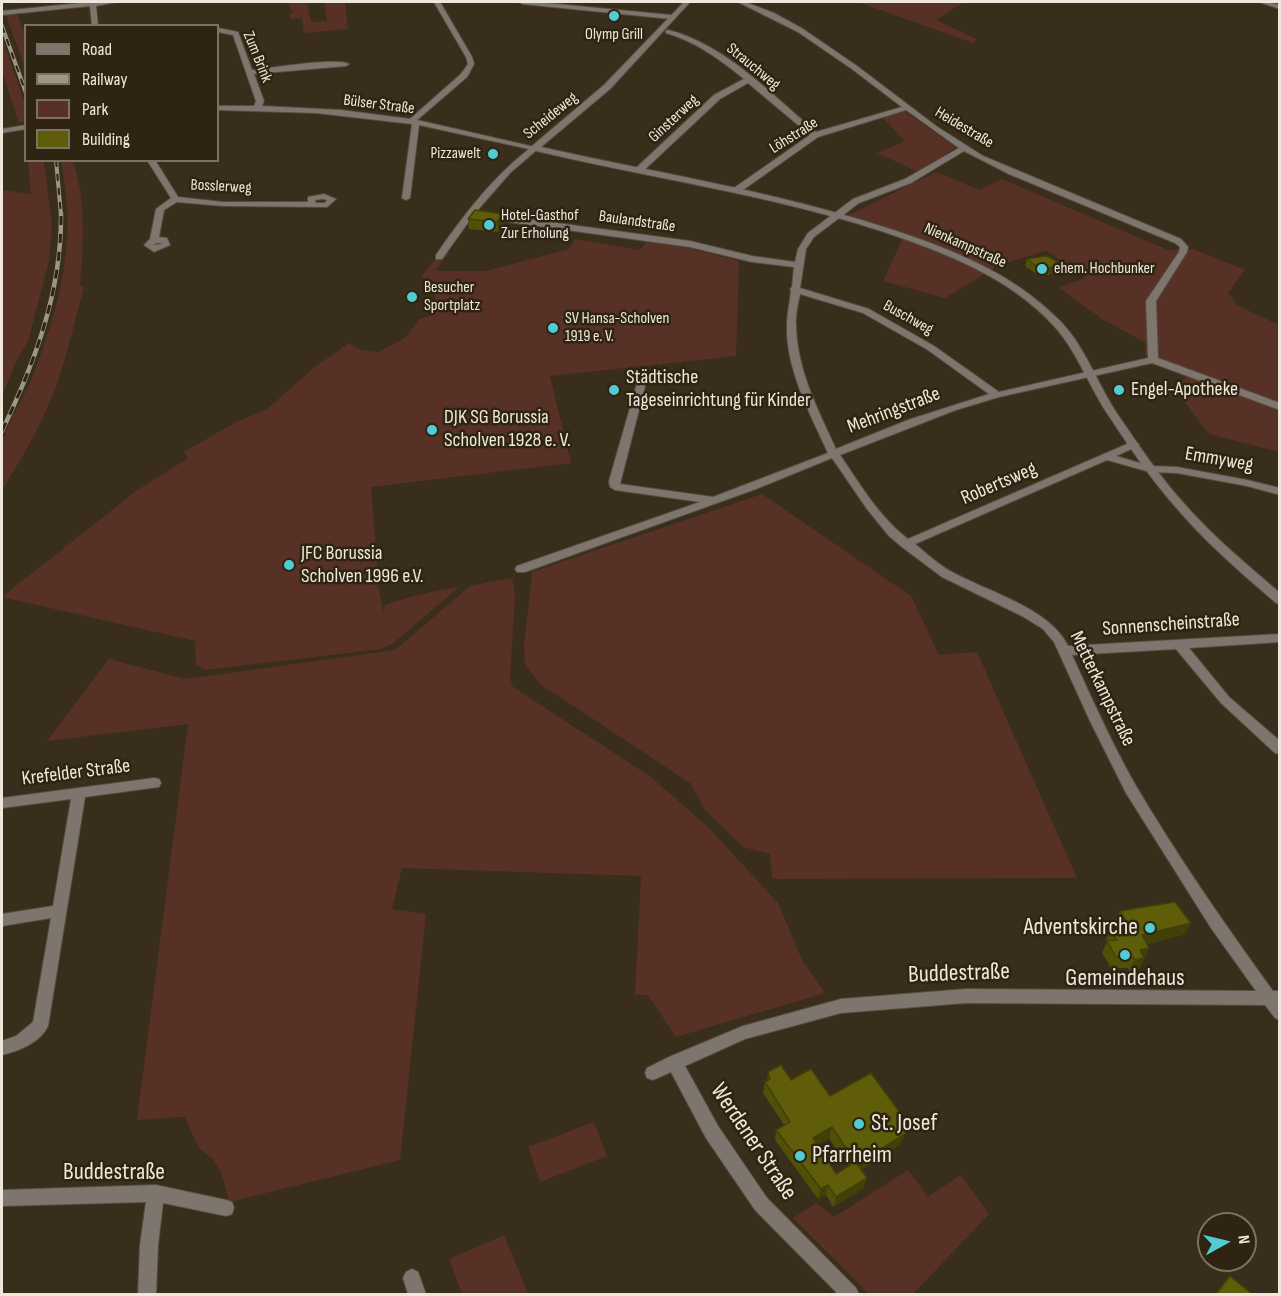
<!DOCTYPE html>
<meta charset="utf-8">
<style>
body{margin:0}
#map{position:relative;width:1281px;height:1296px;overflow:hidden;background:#382e1b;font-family:"Sofia Sans Condensed",sans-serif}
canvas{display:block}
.frame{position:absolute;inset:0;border:3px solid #eee8dc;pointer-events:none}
.legend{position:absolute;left:24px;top:24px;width:195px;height:138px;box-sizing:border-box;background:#2e2411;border:2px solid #7b7262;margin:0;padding:8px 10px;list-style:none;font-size:18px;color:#eee8dc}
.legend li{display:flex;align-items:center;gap:12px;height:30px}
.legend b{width:30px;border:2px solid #7b7262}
.north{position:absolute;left:1197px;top:1212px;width:60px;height:60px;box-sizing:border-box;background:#2e2411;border:2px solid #7b7262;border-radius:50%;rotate:82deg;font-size:16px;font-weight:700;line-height:24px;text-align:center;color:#eee8dc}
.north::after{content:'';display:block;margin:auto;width:21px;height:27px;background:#51ccd3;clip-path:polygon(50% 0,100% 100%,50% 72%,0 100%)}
</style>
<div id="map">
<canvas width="1281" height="1296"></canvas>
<div class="frame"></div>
<ul class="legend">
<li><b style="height:8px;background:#7f756f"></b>Road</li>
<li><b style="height:8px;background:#9d9586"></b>Railway</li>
<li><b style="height:16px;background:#573126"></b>Park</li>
<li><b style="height:16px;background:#5f5c0a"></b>Building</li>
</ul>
<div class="north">N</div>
</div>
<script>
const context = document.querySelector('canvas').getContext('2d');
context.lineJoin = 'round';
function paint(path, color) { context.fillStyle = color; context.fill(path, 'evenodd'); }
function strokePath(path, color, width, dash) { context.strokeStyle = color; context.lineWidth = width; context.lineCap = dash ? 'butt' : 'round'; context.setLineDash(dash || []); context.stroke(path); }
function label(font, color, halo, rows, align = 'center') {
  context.font = font + ' "Sofia Sans Condensed",sans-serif'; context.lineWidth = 5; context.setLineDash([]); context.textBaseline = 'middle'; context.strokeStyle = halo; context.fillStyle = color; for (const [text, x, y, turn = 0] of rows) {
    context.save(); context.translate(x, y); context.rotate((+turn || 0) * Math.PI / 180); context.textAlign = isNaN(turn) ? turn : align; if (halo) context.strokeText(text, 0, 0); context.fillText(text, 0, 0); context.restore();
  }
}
const green = new Path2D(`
 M295,2H307L311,22L327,21L324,2H345L348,29L304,33L302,18L290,19V13L293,12L288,4Z
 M858,2H980L961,4L936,20L976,39L973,43Z
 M17,14L25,34V68L6,15Z
 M2,37L25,104V122L19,123L2,71Z
 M902,112H905L956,147L919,172L877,153L905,141L883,118Z
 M28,161H44L52,225L49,261L28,342L17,359L2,396V190L31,194Z
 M61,161H73C86,201 84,242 80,284L84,288C73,326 65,367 49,404C36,434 19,463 2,490C1,476 0,459 2,445C4,429 25,396 32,378C61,302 77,242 61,161Z
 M936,172L979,190L1002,179L1168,250L1193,249L1245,270L1228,293L1237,305L1279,325V452L1209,434L1176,390L1187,376L1159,366L1145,355L1146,343L1102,319L1059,288L1087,277L1046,251L999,265L945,298L883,281L903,238L841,219Z
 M575,239L640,250L647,241L680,246L739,261L736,356L550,376L571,463L371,487L379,590L384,613L385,605C410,596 433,591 459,587L395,642L382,649L205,670L196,664L195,641L2,597L136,491L188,458L184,452L236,422L267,409L315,367L349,343L361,350L378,352L405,338L419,319L434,314L436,304L432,283L423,280L422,275L441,253H449L435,271H486L569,249Z
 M762,494L911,596L939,655L977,652L1077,878L772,879L770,854L743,847L705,810L690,783L540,684L525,665L524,646L532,572Z
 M512,578L515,594L510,678L513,687L651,777L708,827L778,903L802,960L825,993L676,1037L648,995H635L641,876L402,868L392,909L426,914L400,1160L229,1202L221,1171L212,1159L198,1147L185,1117L137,1120L188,724L47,741L109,659L185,679L395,650L470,586Z
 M594,1122L607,1156L540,1182L528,1147Z
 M908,1170L928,1197L961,1175L989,1214L913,1294H869L793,1218L816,1203L834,1217Z
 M504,1235L528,1294H462L449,1259Z`);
const minor = new Path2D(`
 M90,2H117L96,6L98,26H92L90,6L2,15V11Z
 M434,2H440L472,57L474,64L467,77L417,120L539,148L510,173L476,212L690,241L752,256L795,262L798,249L808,233L853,199L905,179L959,148L906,110L818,137L740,192H734V188L810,135L748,83L720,99L642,172H636V168L714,95L744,79C721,60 695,41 666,33V31L668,30C725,44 772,95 816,132L902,107L852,69L798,32L738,2H745L774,13L803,29L857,66L936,126L983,156L1181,239L1188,247L1187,252L1156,301L1158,358L1280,403V410L1152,363L999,397L956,410L840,455C860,484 879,517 908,539L1134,441L1139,444L1138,446L1116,456L1150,466L1177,467L1247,480L1280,488V495L1247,486L1177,473L1150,472L1107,460L915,544C927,554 939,565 952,572C988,592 1050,608 1068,646L1280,634V642L1189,648L1229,697L1280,741V754L1275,753L1221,703L1176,649L1072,655C1092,699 1112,744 1136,786C1178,857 1225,925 1273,991H1280V1020L1275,1018L1265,1005L966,1003L841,1013L745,1039L685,1066L718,1126L767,1198L856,1288L859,1294H838L755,1210L706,1138L671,1072L653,1080L647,1078L645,1073L647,1068L669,1057L743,1026L841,999L966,989L1256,991L1211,928L1126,793L1090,721L1054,642L1043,629L1022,616L942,577L902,547L889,536L867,509L832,458L756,489L525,572H517L515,569L517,566L700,502L615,490L610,487L609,481L640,373H646L648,375L620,484L713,497L828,453C810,414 785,367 787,324C787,313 790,302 791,291L790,289L792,287L794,267L752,262L690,247L472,217L442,259H436V255C463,216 491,179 529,149L419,125L410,198L406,200L402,198L412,124L316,113L218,110V106H254L256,101L233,35L218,32V28L238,32L252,70C272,68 336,57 349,64L346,66L254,74L264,101L262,106L341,110L410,119L461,74L468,64L466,57ZM964,151L1009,174L1175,243L1180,247L1179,252L1146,301L1148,358L999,392L934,346L869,309L800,288L806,249L814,237L859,203L911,183ZM800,294L863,313L928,350L989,394L908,420L836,449C818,410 797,370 796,326C795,315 798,304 800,294Z
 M519,2H536L671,15L674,17L671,19L522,4Z
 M1259,2H1267L1280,5V9Z
 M26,125V129L2,133V129Z
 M147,160H155L178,197L223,202H308V197L324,194L336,199L327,207L223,206L177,202L164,210L159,237L167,238L170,245L154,252L144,245L150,239L156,209L171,198ZM323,199L327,200L325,203H316L315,200ZM156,243H161V244L153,245Z
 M154,778L159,779L161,783L159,787L85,797L48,1026C40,1043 18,1051 2,1055V1041L16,1036L33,1022L51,918L2,926V914L53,906L71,799L2,808V798Z
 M156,1185L226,1200L232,1202L234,1208L232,1214L226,1216L163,1203L158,1245L156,1294H138L140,1245L146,1202L2,1206V1190Z
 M412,1269L418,1272L426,1294H408L403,1278L406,1272Z`);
const tertiary = new Path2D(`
 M684,2H690L610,89L541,147C656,173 774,191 887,228C949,248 1011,272 1058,319C1085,345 1097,384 1118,415C1138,444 1157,473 1180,499C1210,534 1245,563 1280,593V604L1276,603C1240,572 1204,541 1173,504C1150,478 1130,448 1111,419C1090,390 1077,350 1053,325C1008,276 943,252 881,231C767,194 649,178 532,150V146L604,85Z`);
const railFar1 = new Path2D(`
 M2,26L26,93
 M56,160L61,215`);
const rail = new Path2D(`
 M2,431C35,362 62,291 61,213`);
const wall = new Path2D(`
 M503,214L504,224L498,232L469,229L468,219Z
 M1027,259L1061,264L1060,271L1049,275L1035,273L1025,266Z
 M1120,911L1191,923L1185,934L1147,944L1149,948L1139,969L1129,971L1128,968H1111L1102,953L1107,942L1106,940L1111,929L1118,927L1115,922Z
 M768,1072L791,1080L830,1096L901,1144L861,1170L864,1188L833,1207L826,1195L818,1199L775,1140L776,1130L784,1125L763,1093L765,1082L767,1081ZM829,1138L848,1166L836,1174L817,1145Z`);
const shadedWall = new Path2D(`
 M503,214L504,224L498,232L497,222Z
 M1061,264L1060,271L1049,275L1050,268Z
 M1191,923L1185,934L1137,946L1142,935Z
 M1149,948L1139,969L1129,971L1140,950Z
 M832,1127L829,1138L810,1149L813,1138Z
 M905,1134L901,1144L854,1174L857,1164Z
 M867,1178L864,1188L833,1207L836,1197Z
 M828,1185L826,1195L818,1199L821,1189Z`);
const building = new Path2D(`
 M475,210L503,214L497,222L468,219Z
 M1047,256L1061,264L1050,268L1036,266L1027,259Z
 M1175,902L1191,923L1142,935L1149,948L1140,950L1144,958L1135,960L1133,957H1116L1107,941L1117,940L1111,929L1128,925L1120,911Z
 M781,1065L791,1080L811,1069L830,1096L871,1073L906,1121L905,1134L857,1164L867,1178L836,1197L828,1185L821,1189L776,1130L790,1122L765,1082L770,1079L768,1072ZM832,1127L855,1162L836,1174L813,1138Z
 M1230,1276L1252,1294H1216Z`);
const markers = [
 [614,16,6,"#51ccd3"],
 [493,154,6,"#51ccd3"],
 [489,225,6,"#51ccd3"],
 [1042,269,6,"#51ccd3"],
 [412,297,6,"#51ccd3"],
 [553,328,6,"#51ccd3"],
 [614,390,6,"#51ccd3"],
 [1119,390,6,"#51ccd3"],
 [432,430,6,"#51ccd3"],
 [289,565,6,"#51ccd3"],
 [1150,928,6,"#51ccd3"],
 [1125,955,6,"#51ccd3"],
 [859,1124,6,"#51ccd3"],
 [800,1156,6,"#51ccd3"]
];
const farPoinames = [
 ["Olymp Grill",614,35,"center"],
 ["Pizzawelt",481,154,"right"],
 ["Hotel-Gasthof",501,216],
 ["Zur Erholung",501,234],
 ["ehem. Hochbunker",1054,269],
 ["Besucher",424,288],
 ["Sportplatz",424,306],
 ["SV Hansa-Scholven",565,319],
 ["1919 e. V.",565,337]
];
const farStreetnames = [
 ["Zum Brink",257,57,68],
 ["Strauchweg",753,67,39],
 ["Bülser Straße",379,105,7],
 ["Scheideweg",551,116,-39],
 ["Ginsterweg",674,119,-43],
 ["Heidestraße",964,128,31],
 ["Löhstraße",794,136,-32],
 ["Bosslerweg",221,187,3],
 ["Baulandstraße",637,222,8],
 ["Nienkampstraße",965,246,24],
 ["Buschweg",908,318,29]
];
const poiNames = [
 ["Städtische",626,378],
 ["Tageseinrichtung für Kinder",626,401],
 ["Engel-Apotheke",1131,390],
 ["DJK SG Borussia",444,418],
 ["Scholven 1928 e. V.",444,441],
 ["JFC Borussia",301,554],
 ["Scholven 1996 e.V.",301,577]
];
const streetNames = [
 ["Mehringstraße",894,411,-21],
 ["Emmyweg",1219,460,10],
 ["Robertsweg",999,484,-23],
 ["Sonnenscheinstraße",1171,625,-4],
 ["Metterkampstraße",1102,689,64],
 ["Krefelder Straße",76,773,-7]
];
const nearPoinames = [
 ["Adventskirche",1138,928,"right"],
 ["Gemeindehaus",1125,979,"center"],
 ["St. Josef",871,1124],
 ["Pfarrheim",812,1156]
];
const nearStreetnames = [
 ["Buddestraße",959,974,-2],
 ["Werdener Straße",753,1142,56],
 ["Buddestraße",114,1173]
];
paint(green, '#573126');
strokePath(minor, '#554c3a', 2);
strokePath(tertiary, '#554c3a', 2);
paint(minor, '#7f756f');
paint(tertiary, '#7f756f');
strokePath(railFar1, '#9d9586', 4);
strokePath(rail, '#9d9586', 4.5);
strokePath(railFar1, '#2e2411', 2, [7]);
strokePath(rail, '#2e2411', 3, [9]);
paint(wall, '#524f09');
paint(shadedWall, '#424007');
paint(building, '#5f5c0a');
strokePath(building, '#424007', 1.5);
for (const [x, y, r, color] of markers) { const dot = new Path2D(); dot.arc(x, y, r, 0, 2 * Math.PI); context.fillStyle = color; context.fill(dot); strokePath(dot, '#2e2411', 2); }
label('16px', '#eee8dc', '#2e2411', farPoinames, 'left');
label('16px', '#eee8dc', '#2e2411', farStreetnames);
label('20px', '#eee8dc', '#2e2411', poiNames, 'left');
label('20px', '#eee8dc', '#2e2411', streetNames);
label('24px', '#eee8dc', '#2e2411', nearPoinames, 'left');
label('24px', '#eee8dc', '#2e2411', nearStreetnames);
</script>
